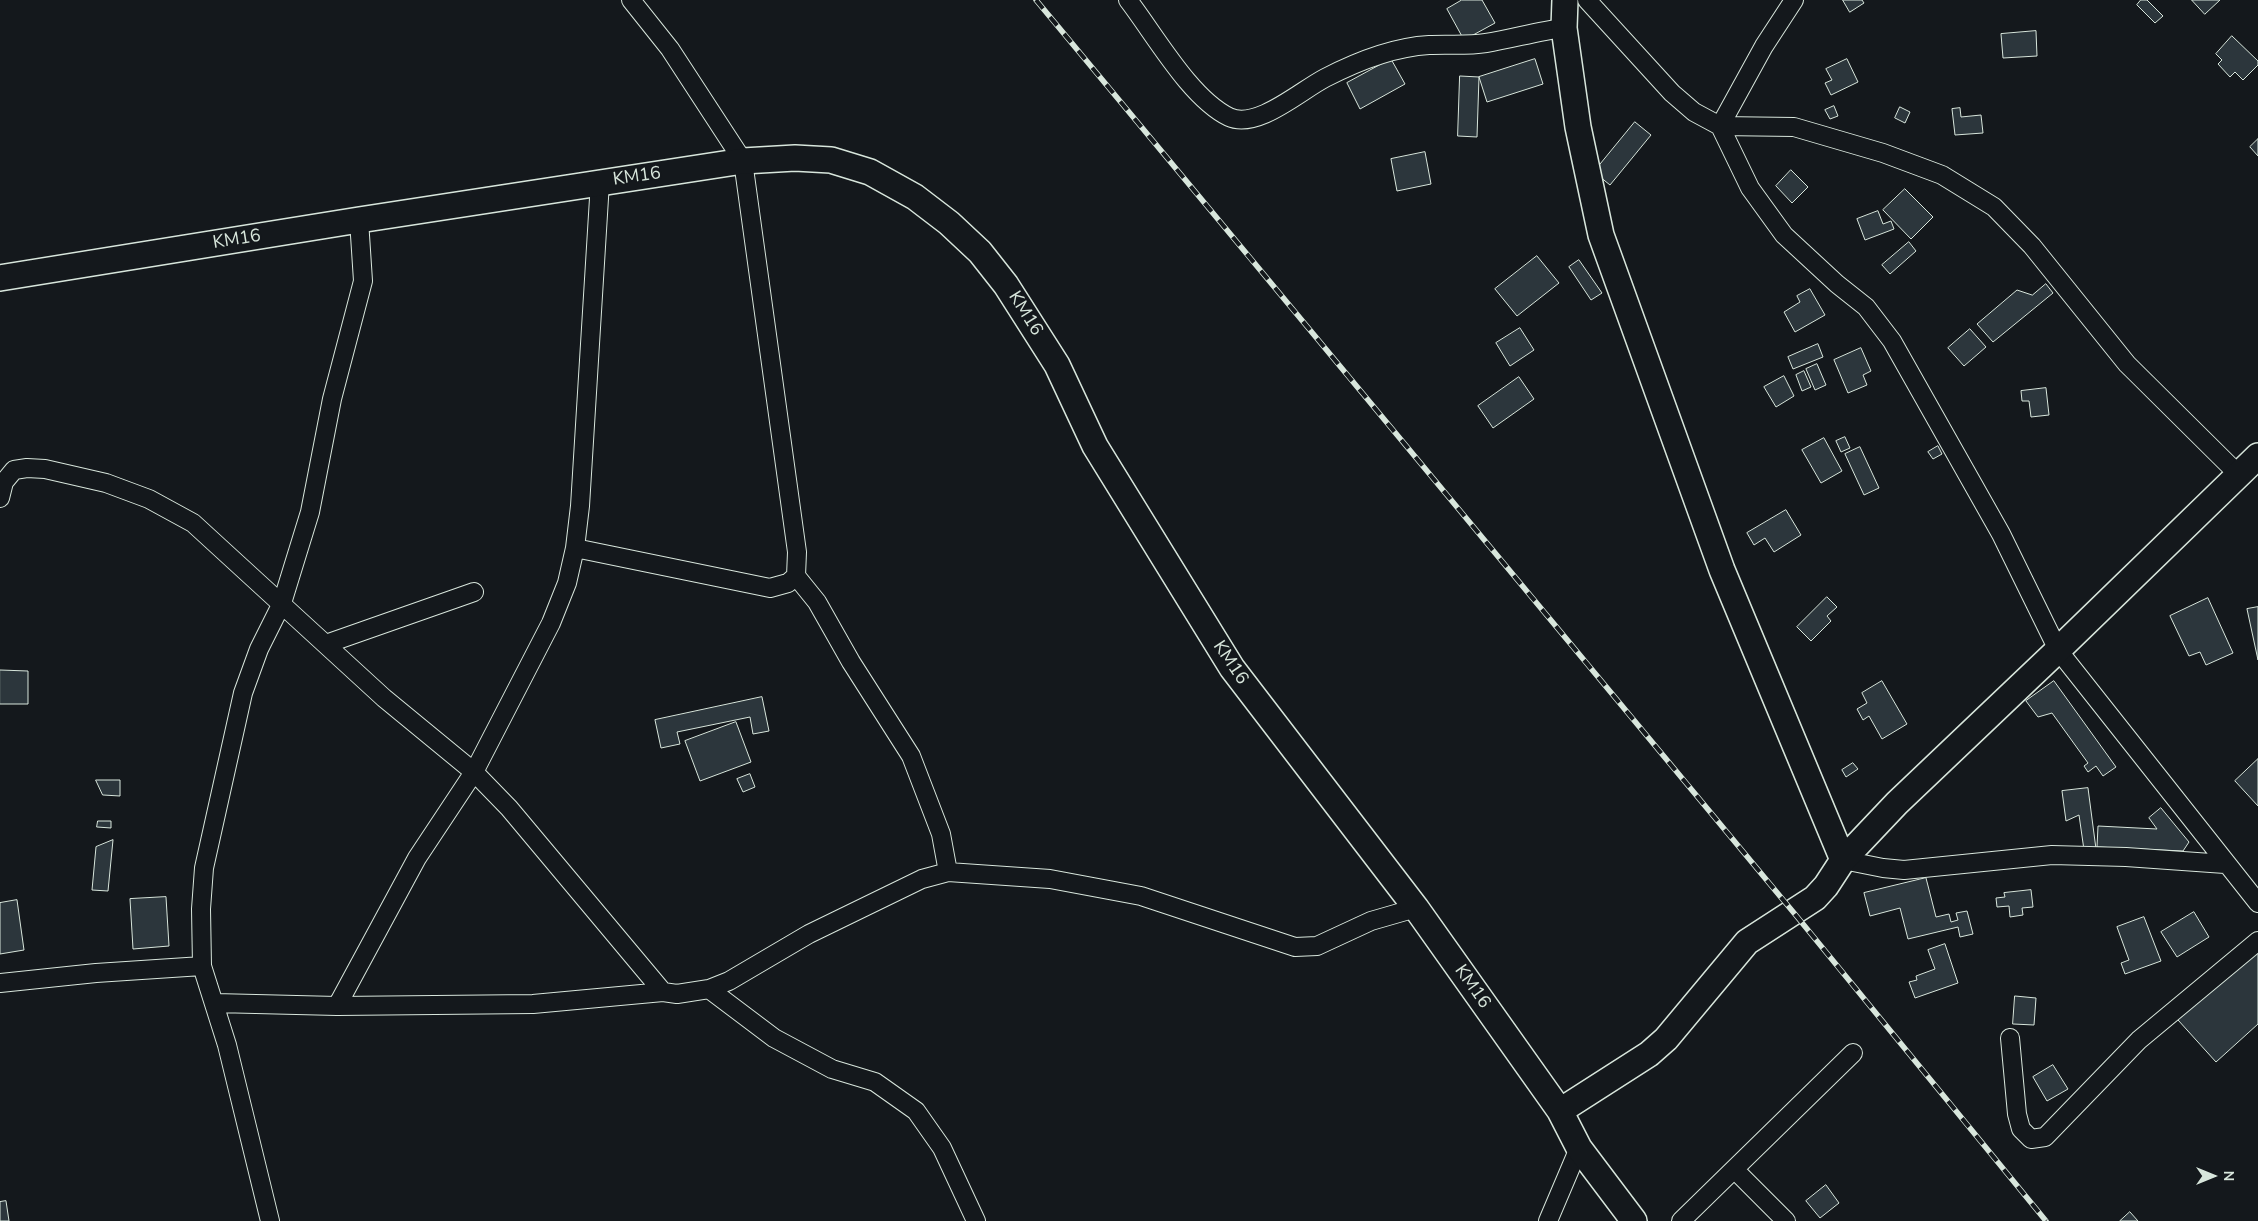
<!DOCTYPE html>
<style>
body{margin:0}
#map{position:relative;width:2258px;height:1221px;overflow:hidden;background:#14181c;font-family:"Nunito Sans",sans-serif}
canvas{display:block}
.north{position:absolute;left:2188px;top:1151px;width:50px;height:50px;-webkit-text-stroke:4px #14181c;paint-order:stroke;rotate:90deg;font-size:14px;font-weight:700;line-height:20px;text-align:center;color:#d8e6dc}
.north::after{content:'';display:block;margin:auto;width:18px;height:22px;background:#d8e6dc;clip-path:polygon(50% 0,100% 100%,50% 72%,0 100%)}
</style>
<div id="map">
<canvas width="2258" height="1221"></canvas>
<div class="north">N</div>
</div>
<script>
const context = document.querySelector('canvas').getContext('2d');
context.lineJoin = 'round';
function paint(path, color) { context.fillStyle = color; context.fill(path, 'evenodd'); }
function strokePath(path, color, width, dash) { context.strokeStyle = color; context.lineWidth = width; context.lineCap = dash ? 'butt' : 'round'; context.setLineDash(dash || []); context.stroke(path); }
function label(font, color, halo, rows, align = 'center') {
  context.font = font + ' "Nunito Sans",sans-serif'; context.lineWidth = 4; context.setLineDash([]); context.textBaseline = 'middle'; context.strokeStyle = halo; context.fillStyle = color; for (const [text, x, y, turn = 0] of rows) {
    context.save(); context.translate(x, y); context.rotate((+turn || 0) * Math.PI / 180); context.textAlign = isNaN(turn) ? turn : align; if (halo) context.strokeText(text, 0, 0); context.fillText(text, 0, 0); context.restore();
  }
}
const building = new Path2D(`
 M1462,0H1482L1495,23L1464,40L1447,9Z
 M1843,0H1862L1864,3L1850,12Z
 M2141,0H2147L2163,16L2155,23L2137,5Z
 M2192,0H2220L2205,14Z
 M2036,31L2037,56L2003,58L2001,34Z
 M2232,36L2258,61V65L2243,80L2235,72L2230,77L2218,64L2222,60L2216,54Z
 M1391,59L1405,84L1360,109L1347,83Z
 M1535,59L1543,84L1487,102L1479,77Z
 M1847,59L1858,82L1831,95L1825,83L1832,80L1826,69Z
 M1460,76L1479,77L1477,137L1458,136Z
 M1834,106L1838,116L1830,119L1825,110Z
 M1900,107L1910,112L1905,123L1895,118Z
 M1960,108L1961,117L1981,115L1983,133L1955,135L1952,109Z
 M1635,122L1651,135L1610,185L1594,172Z
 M2258,139V156L2250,147Z
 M1425,152L1431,184L1397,191L1391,159Z
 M1791,170L1808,187L1792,203L1776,186Z
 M1905,189L1933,217L1911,239L1883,210Z
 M1878,211L1883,224L1891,221L1894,229L1865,240L1857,219Z
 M1909,242L1916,251L1890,274L1882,265Z
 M1537,256L1559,283L1517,316L1495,289Z
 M1579,260L1602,293L1591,300L1569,267Z
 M2046,284L2053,293L1993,342L1977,324L2017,290L2032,295Z
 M1810,289L1825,315L1795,332L1784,312L1800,302L1797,296Z
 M1520,328L1534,350L1510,366L1496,343Z
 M1970,329L1986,347L1964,366L1948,348Z
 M1818,344L1823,357L1793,369L1788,357Z
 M1861,348L1871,371L1863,375L1867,385L1848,393L1834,360Z
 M1817,364L1826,385L1815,390L1806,369Z
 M1804,371L1811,387L1802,391L1796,375Z
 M1784,376L1794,396L1776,407L1764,387Z
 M1519,377L1534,399L1493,428L1478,406Z
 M2046,388L2049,415L2031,417L2029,401H2022L2021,391Z
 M1845,437L1850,448L1841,452L1836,441Z
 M1824,438L1842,471L1821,483L1802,450Z
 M1938,446L1942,454L1933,459L1928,452Z
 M1860,447L1879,488L1864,495L1845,454Z
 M1786,510L1801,535L1774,552L1765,538L1754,545L1747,533Z
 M1827,597L1837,607L1827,616L1831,621L1811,641L1797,627Z
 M2208,598L2233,653L2206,665L2200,652L2189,656L2170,616Z
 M2258,607V660L2247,609Z
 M0,670L28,671V704H0Z
 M1882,681L1907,724L1882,739L1869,716L1863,720L1857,709L1867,703L1862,693Z
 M2054,681L2116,767L2103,776L2096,766L2088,772L2084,766L2088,763L2052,713L2038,717L2026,701Z
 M762,697L769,731L753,734L750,717L677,732L680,744L661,748L655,720Z
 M736,722L751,762L700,781L685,741Z
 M2258,759V806L2235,781Z
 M1853,763L1858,769L1846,777L1842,770Z
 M750,774L755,787L743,792L737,779Z
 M96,780H120V796L103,795Z
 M2088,788L2096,849L2084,850L2079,815L2066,821L2062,791Z
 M2161,808L2189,842L2183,851L2097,847L2098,826L2157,829L2149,818Z
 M98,821H111V828L97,827Z
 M113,840L108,891L92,890L96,847Z
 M1926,878L1936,917L1949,914L1951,922L1958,920L1956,913L1967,911L1973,934L1960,937L1958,927L1908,939L1900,908L1870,916L1864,893Z
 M2031,890L2033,907L2022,908L2023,915L2010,917L2009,906L1997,907L1996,898L2005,897L2004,893Z
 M166,897L169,946L133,949L130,899Z
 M17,900L24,950L0,954V903Z
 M2194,912L2209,937L2177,957L2161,932Z
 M2144,917L2161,961L2125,974L2121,963L2129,960L2117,927Z
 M1945,944L1958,983L1915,998L1909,982L1917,980L1916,976L1935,969L1928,950Z
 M2258,948V1024L2216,1062L2178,1020Z
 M2015,996L2036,998L2034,1025L2013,1024Z
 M2053,1065L2068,1089L2047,1101L2033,1077Z
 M1826,1185L1839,1203L1820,1218L1806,1201Z
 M6,1201L9,1221H0V1202Z
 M2130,1212L2138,1221H2120Z`);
const street = new Path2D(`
 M1128,0C1155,35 1190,98 1229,117C1257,130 1300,91 1325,78C1356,62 1394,47 1429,45C1448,44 1467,46 1486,43C1512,39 1538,31 1564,28
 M1587,0L1672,93L1694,112L1720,126L1794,127L1883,153L1942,175L1994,207L2032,246L2127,364L2238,474
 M1794,0L1764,46L1720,126L1750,188L1784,235L1837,284L1866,307L1892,341L2001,534L2058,650L2258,903
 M0,498L4,482L14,470L27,468L45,469L106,483L149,499L193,523L384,698L474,772L509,808L663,992L677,994L709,989L729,981L809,934L922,879L948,872L1050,879L1141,896L1295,947L1317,946L1371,921L1416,908
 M575,548L770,588L788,583L796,576L797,552L743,161L670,49L631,0
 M796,576L817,602L851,662L911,756L941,834L948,872
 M326,644L474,592
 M1843,860L1883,868L1904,870L2052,855L2126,857L2225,864
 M0,983L96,973L202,966
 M709,989L774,1038L832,1069L875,1082L916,1111L942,1148L976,1221
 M215,1003L337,1006L533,1004L663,992
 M337,1006L417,858L474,772L551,623L567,583L575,548L580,506L600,182
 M2010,1038L2017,1114L2021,1129L2031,1139L2045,1137L2139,1040L2258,941
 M1734,1169L1786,1221
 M270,1221L227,1045L202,966L201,909L204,868L243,693L259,649L282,603L310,512L332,399L363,281L359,220
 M1548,1221L1579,1148
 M1681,1221L1853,1053`);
const secondary = new Path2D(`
 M1565,0L1564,28L1578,127L1601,235L1722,570L1843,860
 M0,278L359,220L743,161L795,158L831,160L870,172L915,197L949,223L980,252L1006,285L1057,365L1095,446L1232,668L1416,908L1560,1111L1579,1148L1634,1221
 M1560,1111L1649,1054L1666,1039L1747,942L1815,898L1826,886L1843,860L1897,803L2058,650L2258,456`);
const rail = new Path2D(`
 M1036,0L1794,913L2046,1221`);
const streetNames = [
 ["KM16",637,177,-8],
 ["KM16",237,240,-9],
 ["KM16",1025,314,58],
 ["KM16",1230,663,56],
 ["KM16",1472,987,55]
];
paint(building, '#2c363c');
strokePath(building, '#d8e6dc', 1);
strokePath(street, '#d8e6dc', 20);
strokePath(secondary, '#d8e6dc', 28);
strokePath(street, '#14181c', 18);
strokePath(secondary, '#14181c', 25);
strokePath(rail, '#d8e6dc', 5.5);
strokePath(rail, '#14181c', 4, [11]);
label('18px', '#d8e6dc', '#14181c', streetNames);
</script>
